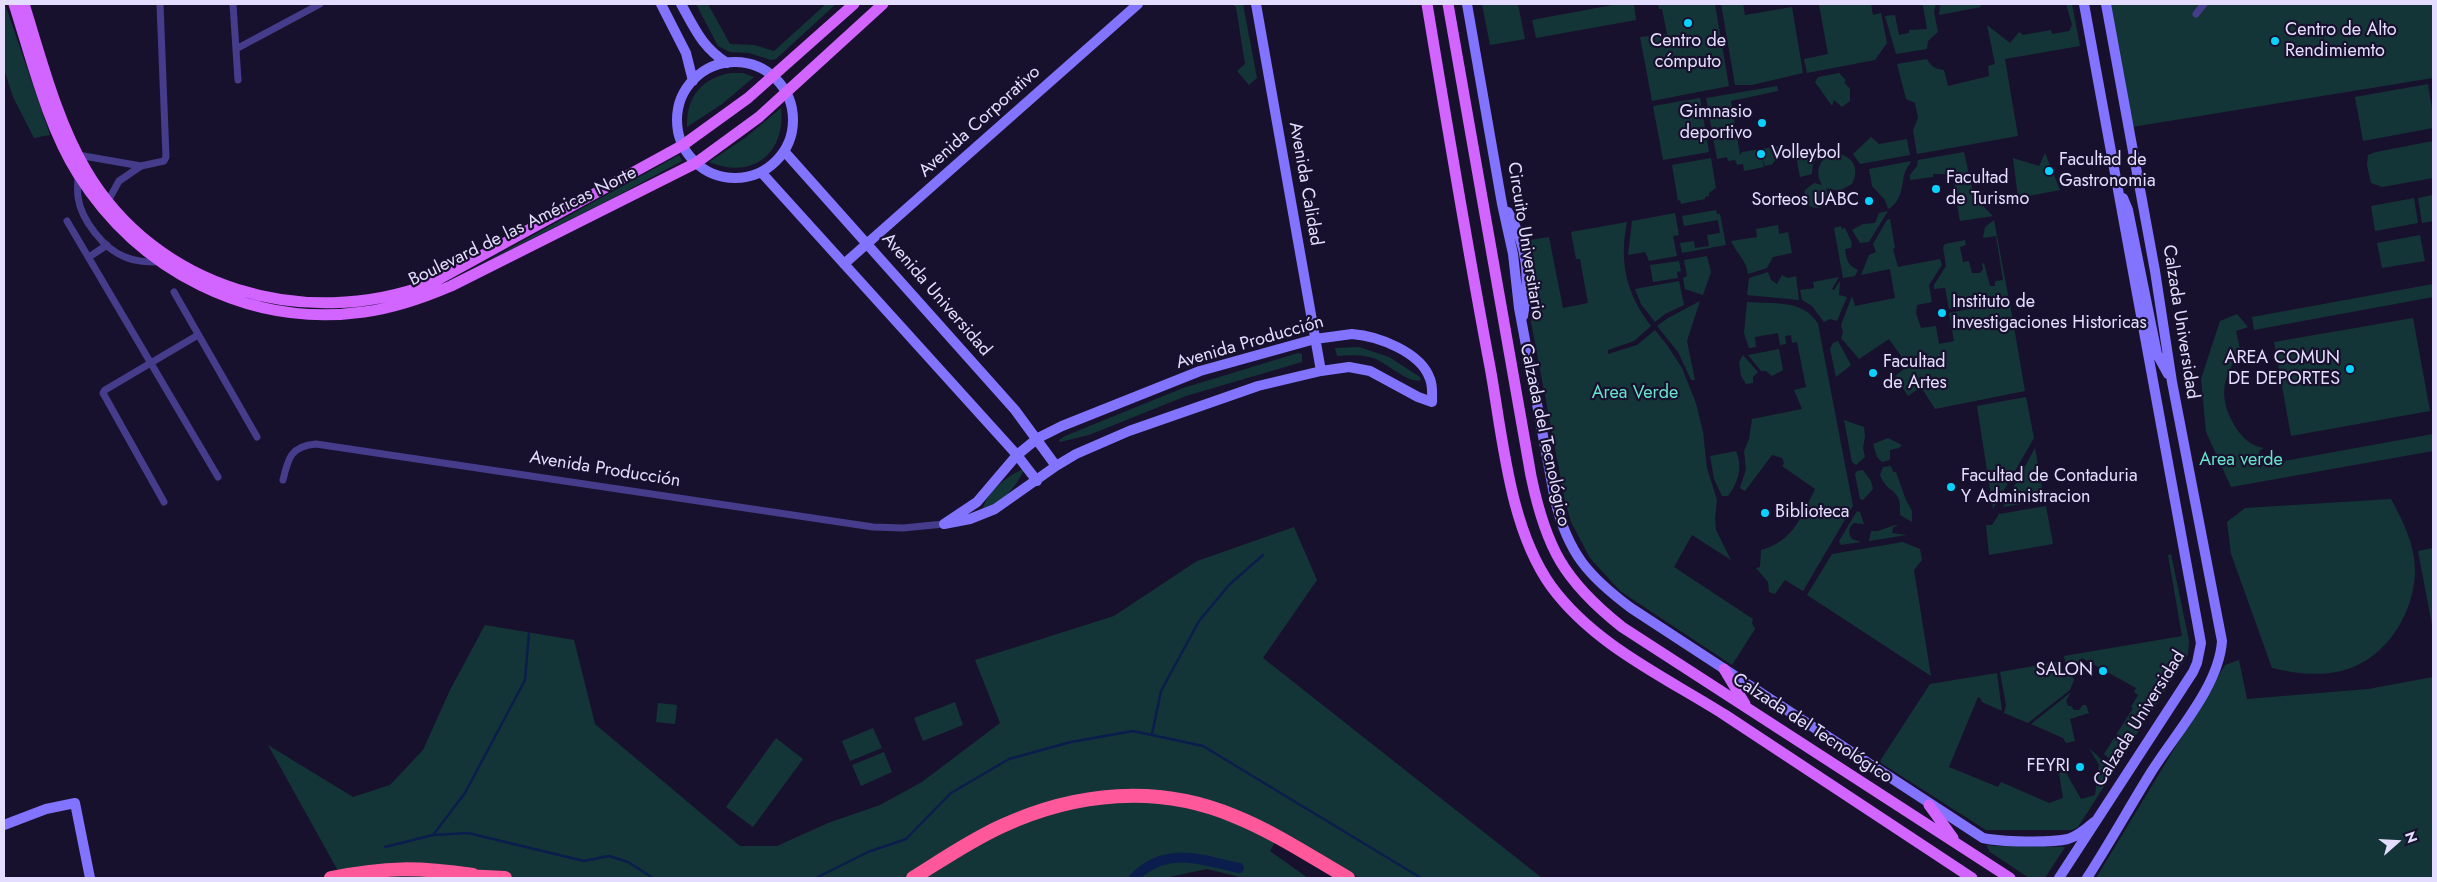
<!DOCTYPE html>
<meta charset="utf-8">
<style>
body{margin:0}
#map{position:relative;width:2437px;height:882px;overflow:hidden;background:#18112d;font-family:Jost,sans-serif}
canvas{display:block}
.frame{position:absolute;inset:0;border:5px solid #e4ddff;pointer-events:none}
.north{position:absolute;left:2372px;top:817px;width:50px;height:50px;-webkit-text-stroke:4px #18112d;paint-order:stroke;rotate:71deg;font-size:14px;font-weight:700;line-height:20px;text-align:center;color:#e4ddff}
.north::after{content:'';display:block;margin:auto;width:18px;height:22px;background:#e4ddff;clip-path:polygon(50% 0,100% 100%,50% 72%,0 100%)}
</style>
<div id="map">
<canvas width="2437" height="882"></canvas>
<div class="frame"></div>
<div class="north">N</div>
</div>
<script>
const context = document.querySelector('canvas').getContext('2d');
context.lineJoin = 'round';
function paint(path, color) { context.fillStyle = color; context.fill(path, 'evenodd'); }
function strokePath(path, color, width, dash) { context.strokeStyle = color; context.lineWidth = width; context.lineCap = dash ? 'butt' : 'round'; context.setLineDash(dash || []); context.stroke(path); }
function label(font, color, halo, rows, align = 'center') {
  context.font = font + ' Jost,sans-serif'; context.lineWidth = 4.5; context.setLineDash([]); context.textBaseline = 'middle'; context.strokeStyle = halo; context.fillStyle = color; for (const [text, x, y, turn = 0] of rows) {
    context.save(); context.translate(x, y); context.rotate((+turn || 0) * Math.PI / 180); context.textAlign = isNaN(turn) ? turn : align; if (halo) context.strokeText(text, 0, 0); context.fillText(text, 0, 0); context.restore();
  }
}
const green = new Path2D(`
 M4,4H5L50,135L34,138L13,97L4,69Z
 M696,4H708L730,44L754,45L774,51L826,4H836L776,59L771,60L749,53L730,52L718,46Z
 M1232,4H1243L1257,78L1249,85L1237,71L1245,64L1236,7Z
 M1482,4H1518L1525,39L1490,45Z
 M1618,4H1634L1636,20L1536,38L1532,20Z
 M1658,4H1715L1729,86L1652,101L1640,37L1667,34L1662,9H1659Z
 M1721,4H1743L1745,15L1792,7L1803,73L1752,85H1735Z
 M1826,4H1871L1873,15L1881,13L1887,43L1875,60L1807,73L1804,59L1828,54L1819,5Z
 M1920,4H1936L1934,12L1938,32L1928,41L1927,49L1896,54L1885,16L1895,15L1899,35L1909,33V30L1927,29L1923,6Z
 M1940,4H1980L1981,7L1939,15Z
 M2066,4H2072L2080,46L2005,59L2018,136L1917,154L1913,130L1918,118L1915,103L1906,99L1897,64L1927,59C1931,67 1936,69 1944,70L1948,86L1989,76L1988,66L1995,64L1987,25L2010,43L2019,32L2023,35L2051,30L2052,34L2069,31L2072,25Z
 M2110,4H2433V78L2132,127Z
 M731,73H743L754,77L722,104L687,127C686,97 702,78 731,73Z
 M1839,73L1846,80L1844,82L1850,89V101L1842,107L1834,100L1832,106L1815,82L1818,77Z
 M2428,84L2433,115V128L2363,141L2355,97Z
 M1777,86L1778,91L1731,101L1740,155L1742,152L1780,146V148L1787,147V149L1781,151V156H1775L1776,161L1773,162V164L1765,166L1762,158L1764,167L1744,171L1743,164L1737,165L1735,160L1728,161L1727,157L1717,159L1706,98Z
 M1700,98L1709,152L1663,160L1653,106Z
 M781,108C786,154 752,180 709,162L745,138Z
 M1871,137L1879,144L1907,139L1910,155L1860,164L1853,154Z
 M2433,141V178L2382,187L2371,183L2367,165L2368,155L2376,152Z
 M1795,151L1807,155L1817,154L1818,156L1813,163L1812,174L1800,177Z
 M1964,152L1974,197L1993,216L1960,221L1955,193L1957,192L1951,174H1933V177L1910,180V175L1917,166L1918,160Z
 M1837,153C1853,157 1860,168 1852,184L1839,191L1826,188L1829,196L1824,206C1812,212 1802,203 1805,190L1814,183L1822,185C1815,173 1818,165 1827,154Z
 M2045,153L2060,190L2018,198L2013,158L2039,166Z
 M679,155L682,161L611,199L483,263Z
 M1711,158L1716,188L1709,193V196L1705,197V199L1681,204L1680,200L1678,201L1672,165Z
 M1911,161C1910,165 1906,168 1905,172C1901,185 1903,201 1888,209L1885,200L1872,186L1869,169Z
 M2433,195V221L2422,223L2418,198Z
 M2414,198L2418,223L2375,231L2371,206Z
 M1716,210L1717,214H1720L1726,245L1682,253L1680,243L1694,241L1695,248L1709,246L1707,235L1720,233L1718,220L1684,226L1682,216Z
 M1888,211L1869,242L1860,243L1852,230L1863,224L1875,223L1879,213Z
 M1675,213L1679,235L1673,236L1677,256L1649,261L1645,252L1628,255L1632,221Z
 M1890,219L1895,248L1893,249L1898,267L1940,259L1942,265L1929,285L1932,302L1917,305L1916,313L1921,328L1936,326L1939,344L1954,341L1949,313L2006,302L2010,304L2025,391L1935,409L1921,387L1908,396L1895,376L1908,366L1889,339L1859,359L1841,338L1843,332L1841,325L1852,296L1855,306L1895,298L1890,269L1861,275L1869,255L1876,252L1873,244L1887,220Z
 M1994,220L2008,295L2006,298L1949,309L1945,288L1934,289V285L1946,266L1943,247L1945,244L1965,240L1966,245L1960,247L1963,262L1969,261L1972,273H1980L1983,269L1982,264L1984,263L1990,286H1995V281L2003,280L1996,236L1983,238L1985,227Z
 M1627,222C1619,261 1626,294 1651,326L1634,341L1608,350V354L1637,345L1655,330L1667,345L1682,368L1696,403L1703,432L1707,468L1717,500L1715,519L1716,530L1731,560L1692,535L1674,567L1753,619L1752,623L1755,629L1732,665L1620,591L1590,558L1571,522L1565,501L1531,322L1537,287L1530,240L1549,237L1563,308L1588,303L1580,259H1576L1571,232Z
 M1778,225L1779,234L1788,232L1792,253L1773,257L1767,268L1748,274C1747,261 1736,253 1731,241L1757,237L1756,229Z
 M1841,226L1842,229L1845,228L1852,243L1851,248L1845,249C1846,259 1848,266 1858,270L1855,276L1843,278L1834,228Z
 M2420,235L2425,261L2382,268L2377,243Z
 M1707,256L1711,272L1703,295L1685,289L1683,278L1687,276L1684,260Z
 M1679,261L1681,271L1677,272L1678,278L1653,282L1650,265Z
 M1768,272L1771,280L1777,284L1782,275L1788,278L1796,276L1799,300L1747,295L1749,278Z
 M1839,277L1832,289L1834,290L1840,281L1839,295L1847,297L1837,321L1830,319L1824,322L1812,306L1802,300L1800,290L1814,288L1813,282Z
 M1679,281L1684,305L1665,314L1655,322L1641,304L1635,289Z
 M2433,284V297L2254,330L2252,317Z
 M1700,301L1687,341L1695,380H1691L1678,352L1657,326L1668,318Z
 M1747,302C1772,304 1804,299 1818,324L1853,506L1803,591L1785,580L1775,594L1769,592L1768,582L1756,568L1760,567L1761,550C1792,542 1802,517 1815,489L1782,466L1784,463L1782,458L1772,455L1745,491L1740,488L1746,469L1744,451L1749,439L1752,419L1802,409L1794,390L1806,387L1797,342L1792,343L1791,335L1785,336L1786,344L1780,345L1778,333L1755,337L1756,347L1749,348L1744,333Z
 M2237,314L2248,327L2236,331L2240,349L2245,346C2223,374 2216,396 2236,428C2243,438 2251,446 2264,448L2259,451L2262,465L2433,434V451L2231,487L2206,432L2201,379L2220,321Z
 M2413,318L2430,411L2291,436L2274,342Z
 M1838,341L1851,365L1836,377L1830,349L1833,343Z
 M1359,347L1389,357L1420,377L1421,380C1411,385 1387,364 1376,359C1363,354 1351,355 1337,356L1335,348Z
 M1779,349L1783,370L1772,376L1766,371H1761L1748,355Z
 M1298,353L1302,354V362L1186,396L1089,435L1060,442L1059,440L1065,436L1183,388Z
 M1743,355L1758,372L1753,377V383L1746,384L1741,376L1739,362Z
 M2026,397L2034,438L1993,509L1977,406Z
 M1844,420L1864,427L1865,437L1863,448L1865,457L1856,465L1852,462Z
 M1888,438L1902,445L1899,448L1890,450V460L1882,462L1877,457L1873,444Z
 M2035,448L2044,500L2003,507Z
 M1736,451C1743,467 1738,483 1728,496H1722L1714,479L1710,456Z
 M1891,466L1893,472H1896L1906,500L1912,511V522L1900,515C1902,486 1888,496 1880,475L1883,467Z
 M1024,469C1017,486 1002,504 983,508C988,491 1008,475 1024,469Z
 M1863,470L1871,481L1873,489L1863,500L1860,499L1855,474L1857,471Z
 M2391,499C2403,521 2415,545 2415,571C2414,616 2383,664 2336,672C2315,676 2293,673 2272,668L2231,554L2227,522L2245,508Z
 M2046,506L2053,544L1989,555L1986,525H1992L1999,514Z
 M1857,511L1860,512L1864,524L1854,523C1848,527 1848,533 1852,539L1861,542L1841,545L1839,541Z
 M1895,525L1898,526L1893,527L1892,533L1907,535L1869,541L1871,531H1878Z
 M1294,527L1317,580L1263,658L1542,878H1359L1281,832L1270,851L1308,878H1244L1207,869L1165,878H342L268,745L353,797L390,785L423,750L450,690L485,625L574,640L595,724L740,846H777L828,823L880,805L922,782L1000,723L975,660L1114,616L1197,561Z
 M1903,542L1920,549L1922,560L1914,570L1931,676L1807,595L1832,554Z
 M2433,548V630L2418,551Z
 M2171,554L2189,641L2188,655L2116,766L2104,754L2133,708L2131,707L2138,695L2134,692L2136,688L2082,658L2075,667L2066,666L2064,656L2182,636L2168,555Z
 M2239,660L2247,699L2368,689L2433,677V878H2096L2225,665Z
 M2061,661L2063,672H2071L2074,680L2070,690L2028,723L2004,713L2006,705L2000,672Z
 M1997,673L2002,711L1982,702L1981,699L1978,697L1949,767L1998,787L2001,782L2049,803L2063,798L2059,773L2065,771L2081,799L2095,795L2099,765L2089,748L2114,771L2078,827L2072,830H1986L1881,763L1880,761L1930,684Z
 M2071,692L2066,701L2068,706H2071L2074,710H2079L2083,705H2086L2089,713L2070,719L2075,741L2066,743L2063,738L2031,724Z
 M955,702L963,725L923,741L914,718Z
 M658,703L677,705L675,724L656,722Z
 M873,728L882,748L850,761L842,741Z
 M776,738L803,759L753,827L726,807Z
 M884,752L892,772L861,786L852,765Z
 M1986,845L1995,846L2065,847L2045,878H2029L1990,852Z`);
const stream = new Path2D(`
 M1152,734L1161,691L1199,621L1229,585L1263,555
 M433,835L465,793L525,680L529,633
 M385,847L433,835L468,833L584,861L609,856L628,862L653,878
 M816,878L868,852L906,839L951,793L1009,759L1071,742L1133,731L1203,746L1421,878`);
const canal = new Path2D(`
 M1134,878C1166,845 1201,860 1239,868`);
const street = new Path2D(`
 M233,4L238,80
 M2196,14L2204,4
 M236,49L320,4
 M78,155L141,166L164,161L166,157L160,4
 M78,174C78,182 77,190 78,197C81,220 104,249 125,257C136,262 148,262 160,262
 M108,201L119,181L141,166
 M67,221L218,477
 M89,257L107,245
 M174,292L257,437
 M283,480C288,458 291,446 316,444L873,527L903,528L944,524
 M164,502L103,393L105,390L198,335`);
const secondary = new Path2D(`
 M661,4L686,53L693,81
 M681,4C695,29 702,47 727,63
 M1256,4L1321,371
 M1467,4L1502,204L1513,254L1519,308L1555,500C1568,553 1588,576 1631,608L1983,838C2001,842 2050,843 2068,839C2078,836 2086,829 2094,822
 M677 120a58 58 0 1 1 116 0a58 58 0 1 1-116 0Z
 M784,151L1015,410L1056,466
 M761,172L1017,455L1037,481
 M2123,198L2128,210L2157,354L2168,374
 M1508,212C1528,247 1530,277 1523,316
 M844,264L1138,4
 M1352,334C1378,336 1421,352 1430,379C1433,386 1432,394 1432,402L1418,397L1370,371L1349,367L1321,371L1258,386L1129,431L1076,454L1056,466L995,509L970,519L944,524L977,502L1017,455L1038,438L1062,426L1200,371L1315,339Z
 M4,825L46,809L75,803L90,878
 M2059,878L2193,672L2197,663L2201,643L2084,4
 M2087,878C2109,844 2129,808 2150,774C2174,735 2219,687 2222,641L2172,382L2155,271L2106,4`);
const primary = new Path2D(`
 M14,4C31,57 48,127 78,174C139,271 249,328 364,312C395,308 423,298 451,286L696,163L759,117L883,4
 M24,4C41,58 57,121 86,170C156,289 304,331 430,284L683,145L748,98L854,4
 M1427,4C1447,125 1467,246 1490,367C1503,438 1509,527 1551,586C1594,645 1665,677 1725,715C1808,769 1890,824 1972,878
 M1448,4L1531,476C1546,548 1564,581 1622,627L2010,878
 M1724,669L1745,704
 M1929,805L1953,838`);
const highway = new Path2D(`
 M464,876L505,878
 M331,878C387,867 417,867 473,875
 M913,878C942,860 971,840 1002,826C1076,792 1158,784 1234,816C1274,832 1310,856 1348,878`);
const markers = [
 [1688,23,5,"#09d2ff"],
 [2275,41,5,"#09d2ff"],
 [1762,123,5,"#09d2ff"],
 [1761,154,5,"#09d2ff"],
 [2049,171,5,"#09d2ff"],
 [1936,189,5,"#09d2ff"],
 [1869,201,5,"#09d2ff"],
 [1942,313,5,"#09d2ff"],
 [2350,369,5,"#09d2ff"],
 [1873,373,5,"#09d2ff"],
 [1951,487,5,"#09d2ff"],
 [1765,513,5,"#09d2ff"],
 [2103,671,5,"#09d2ff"],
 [2080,767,5,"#09d2ff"]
];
const poiNames = [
 ["Centro de Alto",2285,31],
 ["Rendimiemto",2285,52],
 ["Centro de",1688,42,"center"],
 ["cómputo",1688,63,"center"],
 ["Gimnasio",1752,113,"right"],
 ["deportivo",1752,134,"right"],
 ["Volleybol",1771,154],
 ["Facultad de",2059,161],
 ["Gastronomia",2059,182],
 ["Facultad",1946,179],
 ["de Turismo",1946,200],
 ["Sorteos UABC",1859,201,"right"],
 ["Instituto de",1952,303],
 ["Investigaciones Historicas",1952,324],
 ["AREA COMUN",2340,359,"right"],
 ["DE DEPORTES",2340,380,"right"],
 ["Facultad",1883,363],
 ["de Artes",1883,384],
 ["Facultad de Contaduria",1961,477],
 ["Y Administracion",1961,498],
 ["Biblioteca",1775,513],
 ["SALON",2093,671,"right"],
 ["FEYRI",2070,767,"right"]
];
const streetNames = [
 ["Avenida Corporativo",980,122,-42],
 ["Avenida Calidad",1305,184,80],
 ["Boulevard de las Américas Norte",523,227,-26],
 ["Circuito Universitario",1525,241,81],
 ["Avenida Universidad",936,295,49],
 ["Calzada Universidad",2180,322,81],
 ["Avenida Producción",1250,343,-16],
 ["Calzada del Tecnológico",1544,435,78],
 ["Avenida Producción",605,470,9],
 ["Calzada Universidad",2140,719,-58],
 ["Calzada del Tecnológico",1812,729,33]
];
const parkNames = [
 ["Area Verde",1635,394],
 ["Area verde",2241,461]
];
paint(green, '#143537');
strokePath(stream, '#0a1d4d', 2.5);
strokePath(canal, '#0a1d4d', 10);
strokePath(street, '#463c8c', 7);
strokePath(secondary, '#8374ff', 10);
strokePath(primary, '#d264ff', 11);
strokePath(highway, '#ff589a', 14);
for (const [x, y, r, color] of markers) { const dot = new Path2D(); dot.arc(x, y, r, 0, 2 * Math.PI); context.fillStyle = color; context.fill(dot); strokePath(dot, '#18112d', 2); }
label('18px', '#e4ddff', '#18112d', poiNames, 'left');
label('18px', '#e4ddff', '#18112d', streetNames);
label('18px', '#65e3ce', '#18112d', parkNames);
</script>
